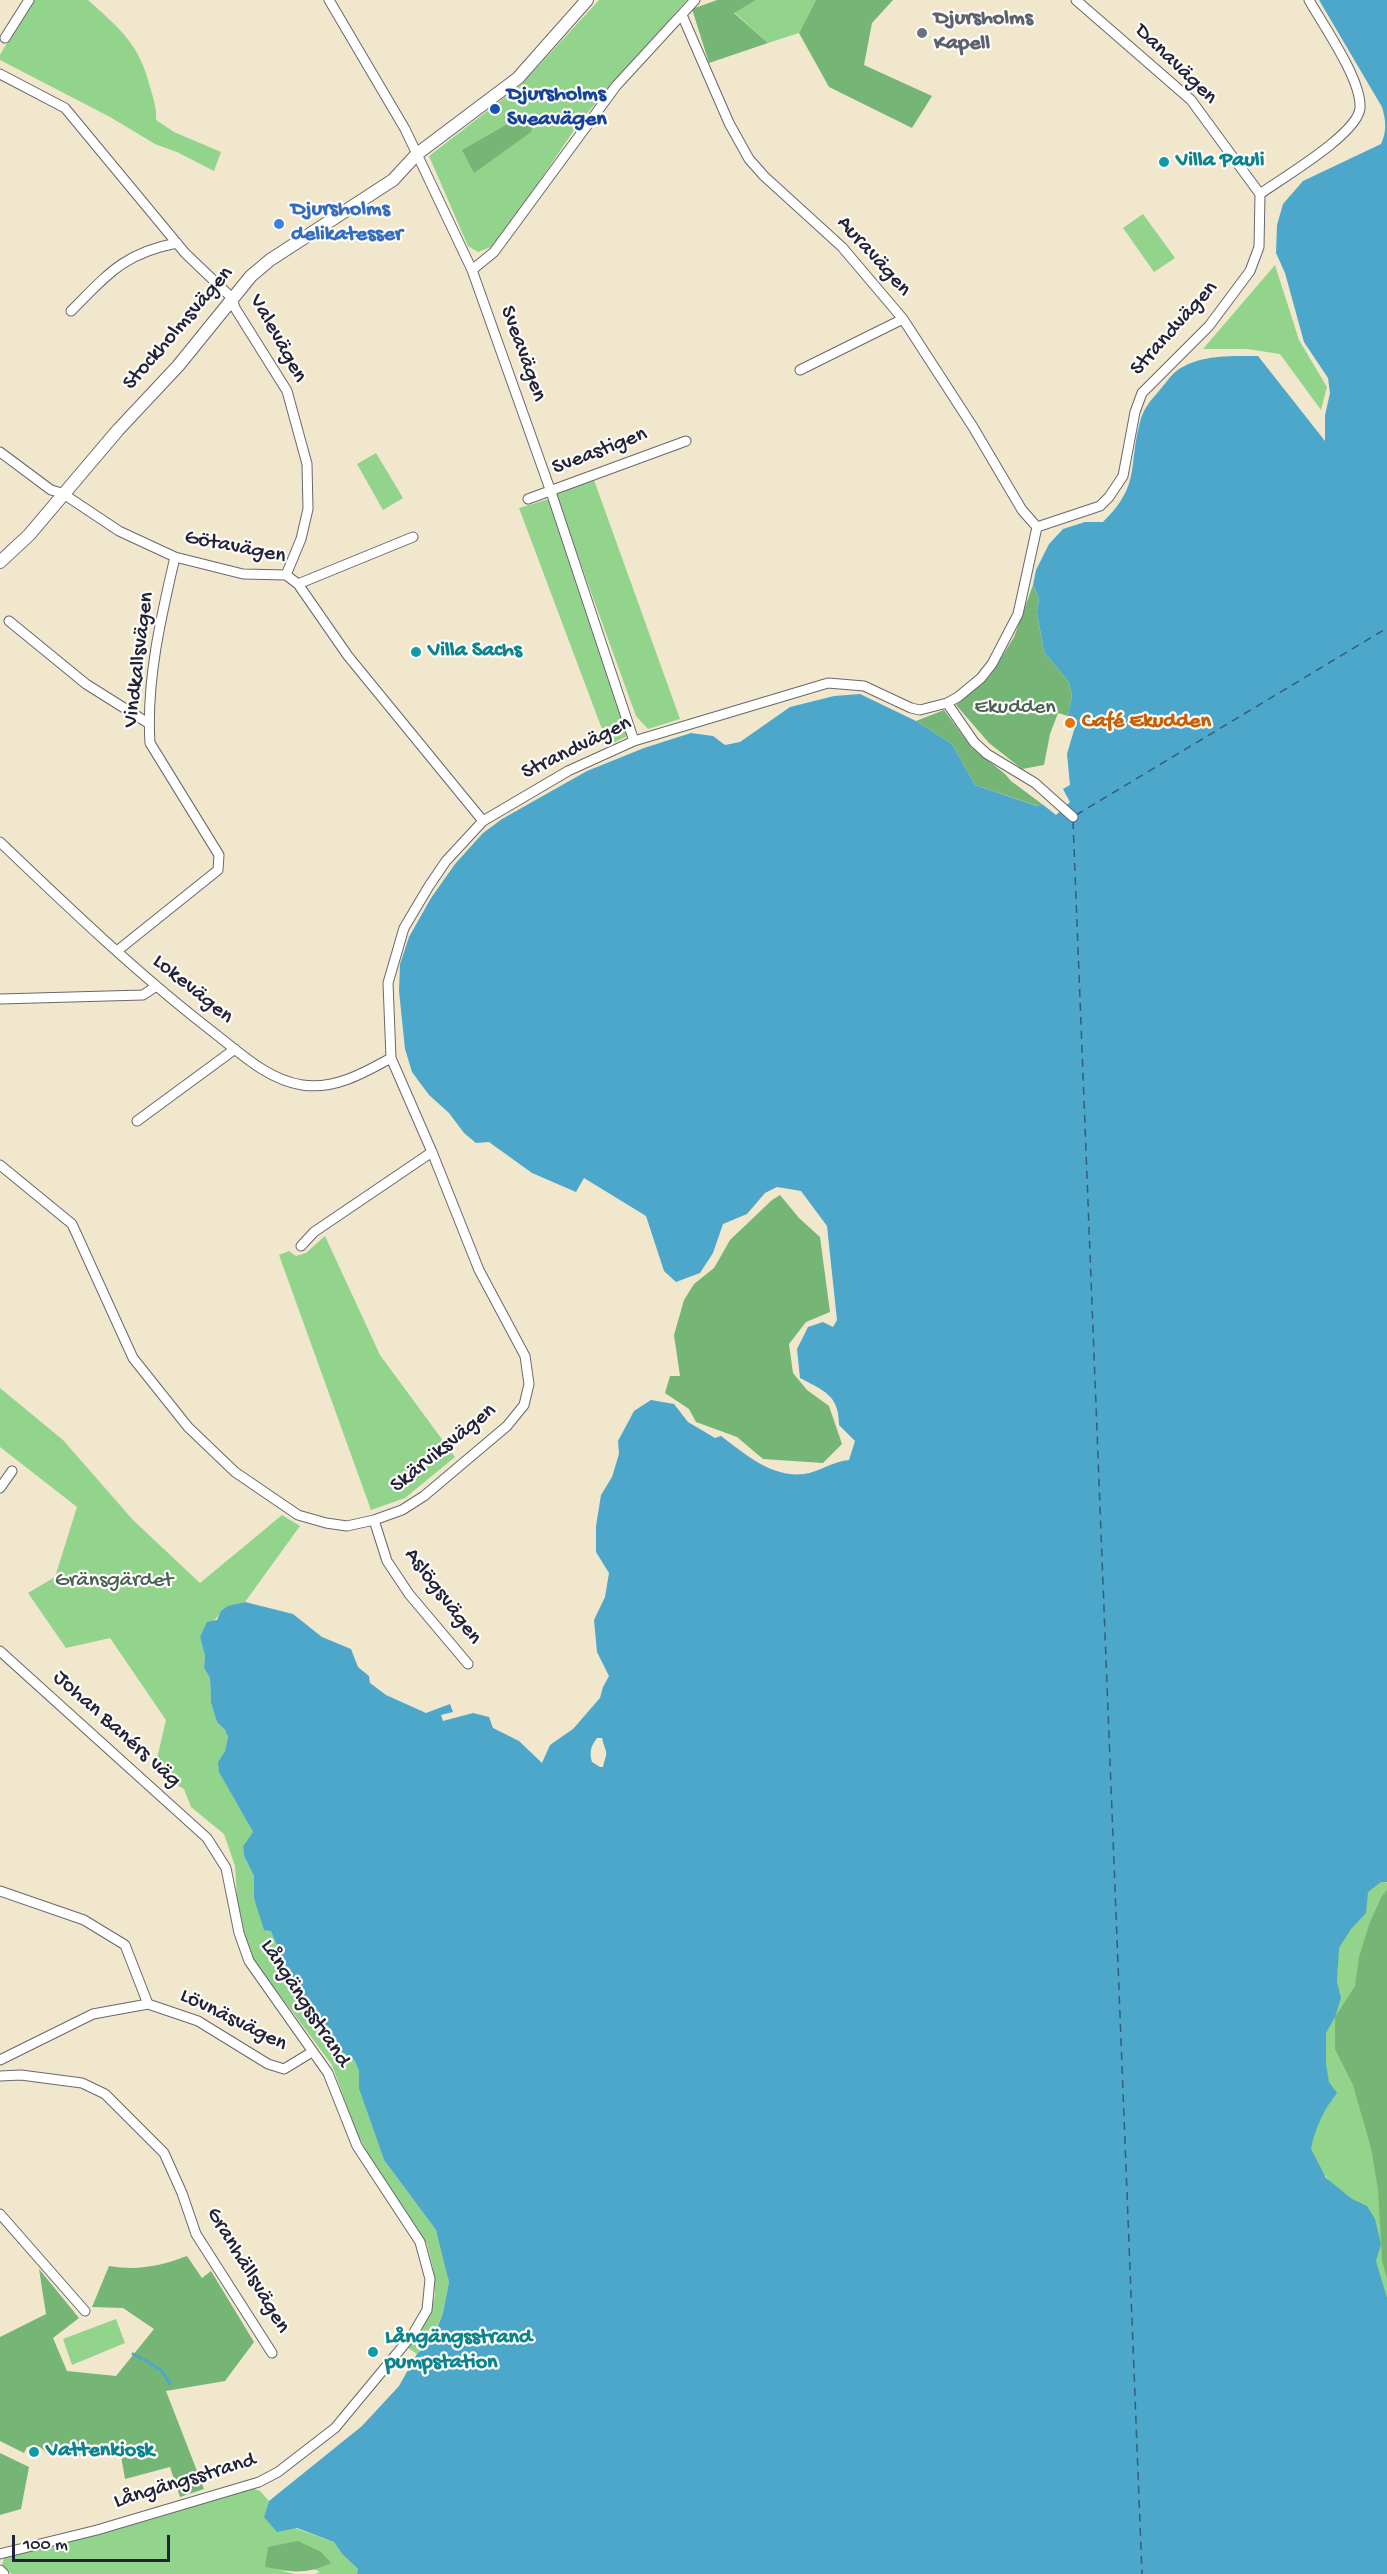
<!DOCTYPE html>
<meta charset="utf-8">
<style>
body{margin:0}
#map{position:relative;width:1387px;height:2574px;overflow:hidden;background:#f1e7cd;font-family:"Gochi Hand",sans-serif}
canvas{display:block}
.scale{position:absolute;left:12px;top:2535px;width:158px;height:27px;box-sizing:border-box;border:3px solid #22223b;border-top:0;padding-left:8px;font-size:18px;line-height:21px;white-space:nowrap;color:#22223b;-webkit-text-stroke:4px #fdfcf7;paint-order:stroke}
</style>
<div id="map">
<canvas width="1387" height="2574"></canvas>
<div class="scale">100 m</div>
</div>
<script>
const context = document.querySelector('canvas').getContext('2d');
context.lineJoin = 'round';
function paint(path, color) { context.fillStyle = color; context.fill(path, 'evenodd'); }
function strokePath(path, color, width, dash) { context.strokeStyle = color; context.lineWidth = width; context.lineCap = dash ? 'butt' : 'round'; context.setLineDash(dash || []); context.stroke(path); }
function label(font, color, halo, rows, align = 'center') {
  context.font = font + ' "Gochi Hand",sans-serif'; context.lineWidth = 4.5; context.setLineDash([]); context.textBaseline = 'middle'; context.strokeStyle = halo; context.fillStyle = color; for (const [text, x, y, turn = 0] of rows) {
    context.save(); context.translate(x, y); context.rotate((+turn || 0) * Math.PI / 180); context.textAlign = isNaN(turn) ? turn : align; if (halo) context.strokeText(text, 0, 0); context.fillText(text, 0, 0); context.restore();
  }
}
const green = new Path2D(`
 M32,0H88C120,29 139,43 150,87C153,98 157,108 156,120L174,132L221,152L214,171L177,152L155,144L110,117L0,60V55Z
 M599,0H687L581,120L496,245L478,252L468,246L429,156L521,85Z
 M756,0H816L799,33L768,43L734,12Z
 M1143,214L1175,258L1154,272L1123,228Z
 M1275,265L1299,340L1327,387L1321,410L1280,354L1247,349H1203Z
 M376,453L403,498L383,510L357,464Z
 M594,480L680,719L648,729L636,716L555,493Z
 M549,499L626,722V737L608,745L519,508Z
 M325,1236L380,1355L455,1457L405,1498L371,1510L279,1255L289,1251L296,1256L306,1253Z
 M0,1388L63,1440L133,1520L200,1583L282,1515L300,1526L245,1602C218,1608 218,1619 200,1637L205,1656L204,1668L210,1678L211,1703L217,1722L225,1730L228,1737L225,1751L218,1762L226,1784L253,1832L243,1846L244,1856L254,1876V1898L276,1940L286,1966L288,1980L328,2026L341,2051L355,2060L359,2071V2089L384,2160L436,2230L445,2258L449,2282L443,2313L432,2338L417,2354L408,2348L426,2320L435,2296L433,2268L427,2244L377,2172L356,2131L332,2065L253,1959L245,1936L237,1898L235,1866L224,1834L191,1807L184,1789L154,1771L166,1720L110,1638L66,1648L28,1593L55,1577L77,1507L0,1447Z
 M1382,1880L1387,1883V2309L1347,2195L1329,2183L1326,2176L1317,2173L1307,2135L1327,2082L1320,2069L1335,1975L1338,1972L1336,1953L1366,1891Z
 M116,2319L125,2343L72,2365L63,2339Z
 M249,2487L260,2491L269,2501L264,2517L334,2542L342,2554L358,2569L357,2574H315L320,2572L268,2547L266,2567L295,2574H12L2,2565L4,2558Z`);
const forest = new Path2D(`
 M717,0H756L734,13L768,43L709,63L692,9Z
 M816,0H893L872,23L864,65L932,96L912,128L829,87L799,33Z
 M520,117L534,118L531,132L474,173L462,150Z
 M1033,585L1039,598L1037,613L1044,652L1069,682L1072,696L1068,716L1058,713L1050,734L1044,765L1022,769L989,743L956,705L989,677L1014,637Z
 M944,710L971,747L1005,774L1011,781L1042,804L1038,806L975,785L952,744L916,721Z
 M780,1195L799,1218L820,1237L830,1312L806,1322L789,1344L793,1373L807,1390L829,1406L842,1444L823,1463L763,1459L737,1437L696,1422L689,1409L665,1393L670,1376H680L674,1335L684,1300L694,1284L714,1268L730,1240L772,1200Z
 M1387,1890V2279L1382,2260L1378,2189L1371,2148L1353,2085L1335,2049V2017L1355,1986L1359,1957L1370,1922L1382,1896Z
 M187,2256L202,2278L211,2271L254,2342L225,2381L166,2391L204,2489L180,2497L170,2467L125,2479L121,2456C96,2457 72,2454 47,2454C41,2446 36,2444 27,2447L24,2453L0,2441V2337L46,2314L39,2269L79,2318L53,2338L67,2371L116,2376L154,2329L123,2308L92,2307L109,2266C137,2271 161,2266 187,2256Z
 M0,2453L29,2467L21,2509L0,2515Z
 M298,2541L321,2552L331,2563C309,2574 291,2573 265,2567L268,2547Z`);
const water = new Path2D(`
 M1319,0H1387V1882H1381L1368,1892L1366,1913L1351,1929L1339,1948L1337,1982L1341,1998L1335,2017L1326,2033V2064L1329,2082L1337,2093C1324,2109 1315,2128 1311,2149L1326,2178L1352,2199L1367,2206L1375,2219L1381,2244L1376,2261L1387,2298V2574H357L358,2569L342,2554L334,2542L297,2528L277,2532L264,2517L269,2501L362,2426L399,2386L417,2354L433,2338L443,2313L449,2282L436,2230L384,2160L359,2089V2071L355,2061L341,2051L328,2026L321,2025L288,1980L286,1966L271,1931L264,1930L254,1898V1876L244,1856L243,1846L253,1832L219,1772L218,1762L225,1751L228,1737L225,1730L217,1722L211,1703L210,1678L204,1668L205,1656L200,1637L207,1622L217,1620L221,1611L228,1606L245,1602L293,1614L322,1637L351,1649L358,1667L369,1676L370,1683L386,1695L426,1713L450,1704L453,1712L441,1715L443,1721L473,1713L489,1717L493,1728L519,1741L542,1763L550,1745L573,1729L600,1698L603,1687L609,1676L597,1652L594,1620L605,1597L609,1573L596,1552V1526L601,1495L612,1477L619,1454L618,1441L634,1411L651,1400L674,1404L688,1422L715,1438L721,1436C745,1454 772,1478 804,1474C819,1472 831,1462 849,1460L855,1441L839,1425C839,1395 824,1391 800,1378L797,1349L808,1327L823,1322L833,1327L837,1320L827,1226L801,1191L777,1187L765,1193L747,1214L723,1224L713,1253L700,1273L676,1282L664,1271L646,1216L584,1178L576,1192L532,1173L489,1142L476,1143L464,1133L449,1113L429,1095L412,1072L405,1049L399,991L400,964L409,937L431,898L455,864L483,833L502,819L587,771L644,748L691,733L713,736L725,745L740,742L790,707L834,696L860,694L916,721L952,744L975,785L1037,806L1042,804L1056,815L1070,802L1063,789L1070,785L1067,754L1077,720L1068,716L1072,696L1069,682L1044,652L1037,613L1039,598L1033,585L1036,570L1049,544L1063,529L1085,522H1103C1141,485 1128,467 1140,422C1143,409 1151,400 1159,391C1164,385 1169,378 1174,373C1196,354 1231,356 1258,356L1325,441V415L1330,393L1328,378L1304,342L1285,273L1276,253L1277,225L1283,204L1303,181L1381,144C1387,131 1386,121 1382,107ZM597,1738H602C607,1757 608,1748 603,1767H600L592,1762C589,1752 591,1746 597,1738Z`);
const stream = new Path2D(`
 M133,2354L142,2359
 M145,2360L162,2371L170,2384`);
const ferry = new Path2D(`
 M1076,815L1387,628
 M1073,821L1142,2574`);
const minor = new Path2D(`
 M329,0L405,129L472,270L551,492L634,741
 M1076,0L1191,100L1260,194
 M682,15L729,123L749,159L764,176L842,247L903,319L973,427L1022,510L1037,527
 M5,38L29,0
 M0,74L65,108L185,253L232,298L235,308L287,391L307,464L308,509L301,539L286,575
 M472,270L494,252L616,86L695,0
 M71,311C108,274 124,253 177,243
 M800,370L903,319
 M0,452L51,490L62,493L119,531L175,557L243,574L286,575L298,584L348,656L483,821
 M528,499L686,441
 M1037,527L1100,506L1109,497L1123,476L1135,412L1142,393L1209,326L1250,271L1259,247L1260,194C1282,178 1358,134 1360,108C1362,80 1323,25 1309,0
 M298,584L413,537
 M9,621L86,684L148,723
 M947,703L974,742L987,754L1035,783L1073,817
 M0,842C69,908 138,974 213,1032C240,1053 268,1080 302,1085C334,1090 364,1073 391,1058
 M117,951L218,870L219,855L150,743C146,681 161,617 175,557
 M0,999L143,995L155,987
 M137,1121L235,1049
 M0,1165L72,1224L133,1358L188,1427L235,1472L298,1515L326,1523L347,1526L374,1520L402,1510L424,1496L507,1426L524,1405L529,1384L525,1356L479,1270L432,1152L391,1058L388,983L404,928L429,886L446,861L483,821L568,771L634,741L828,683L864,686L911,708L920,710L947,703L958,697L981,678L992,664L1018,614L1037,527
 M301,1246L314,1232L432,1152
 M0,1488L12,1471
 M374,1520L387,1561L409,1594L468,1664
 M0,1651L207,1838L226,1868L239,1933L249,1961L328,2073L357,2146L420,2242L430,2279L427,2310L413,2334L335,2428L278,2472L259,2482L97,2530L0,2554
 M0,1891L84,1920L125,1945L148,2004
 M0,2060L93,2014L148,2004L198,2021L268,2064L284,2069L312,2052
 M0,2076L21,2075L82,2083L105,2094L164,2153L182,2193L196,2234L272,2353
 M0,2214L85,2311
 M0,2570L4,2574`);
const tertiary = new Path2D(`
 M0,562L29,535L118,430L178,366L251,276L270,260L393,180L417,154L518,78L587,0`);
const markers = [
 [922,33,6,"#6b7280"],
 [495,109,6,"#1a4fb4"],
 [1164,162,6,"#0f9aa8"],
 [279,224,6,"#3f7fe0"],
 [416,652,6,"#0f9aa8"],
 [1070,723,6,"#e8710a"],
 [373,2352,6,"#0f9aa8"],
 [34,2452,6,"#0f9aa8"]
];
const worshipNames = [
 ["Djursholms",934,20],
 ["Kapell",934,45]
];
const streetNames = [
 ["Danavägen",1175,65,44],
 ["Auravägen",873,257,48],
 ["Stockholmsvägen",179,329,-49],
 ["Strandvägen",1175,329,-48],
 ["Valevägen",277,339,61],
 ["Sveavägen",522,354,70],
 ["Sveastigen",600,452,-21],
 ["Götavägen",235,548,11],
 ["Vindkallsvägen",140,660,-83],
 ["Strandvägen",577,749,-26],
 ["Lokevägen",192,990,39],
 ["Skärviksvägen",444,1449,-39],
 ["Aslögsvägen",442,1597,53],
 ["Johan Banérs väg",116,1730,42],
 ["Långängsstrand",304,2004,57],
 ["Lövnäsvägen",233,2021,26],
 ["Granhällsvägen",247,2271,59],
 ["Långängsstrand",185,2482,-17]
];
const transitNames = [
 ["Djursholms",507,96],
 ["Sveavägen",507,121]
];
const cultureNames = [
 ["Villa Pauli",1176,162],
 ["Villa Sachs",428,652],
 ["Långängsstrand",385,2339],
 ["pumpstation",385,2364],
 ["Vattenkiosk",46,2452]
];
const shopNames = [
 ["Djursholms",291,211],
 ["delikatesser",291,236]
];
const parkNames = [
 ["Ekudden",1015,709],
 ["Gränsgärdet",114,1582]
];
const foodNames = [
 ["Café Ekudden",1082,723]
];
paint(green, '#92d48b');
paint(forest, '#75b677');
paint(water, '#4ca7ca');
strokePath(stream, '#4ca7ca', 3);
strokePath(ferry, '#355e7b', 1.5, [8, 6]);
strokePath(minor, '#6a676e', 11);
strokePath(tertiary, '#6a676e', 14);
strokePath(minor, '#fff', 9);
strokePath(tertiary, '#fff', 12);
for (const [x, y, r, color] of markers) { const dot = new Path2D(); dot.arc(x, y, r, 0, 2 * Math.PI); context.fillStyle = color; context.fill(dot); strokePath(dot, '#fdfcf7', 2); }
label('bold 22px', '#5b616d', '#fdfcf7', worshipNames, 'left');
label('22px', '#22223b', '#fdfcf7', streetNames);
label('bold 22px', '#164399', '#fdfcf7', transitNames, 'left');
label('bold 22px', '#0d838f', '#fdfcf7', cultureNames, 'left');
label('bold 22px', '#366cbe', '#fdfcf7', shopNames, 'left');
label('22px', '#496057', '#fdfcf7', parkNames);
label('bold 22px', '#c56008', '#fdfcf7', foodNames, 'left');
</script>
